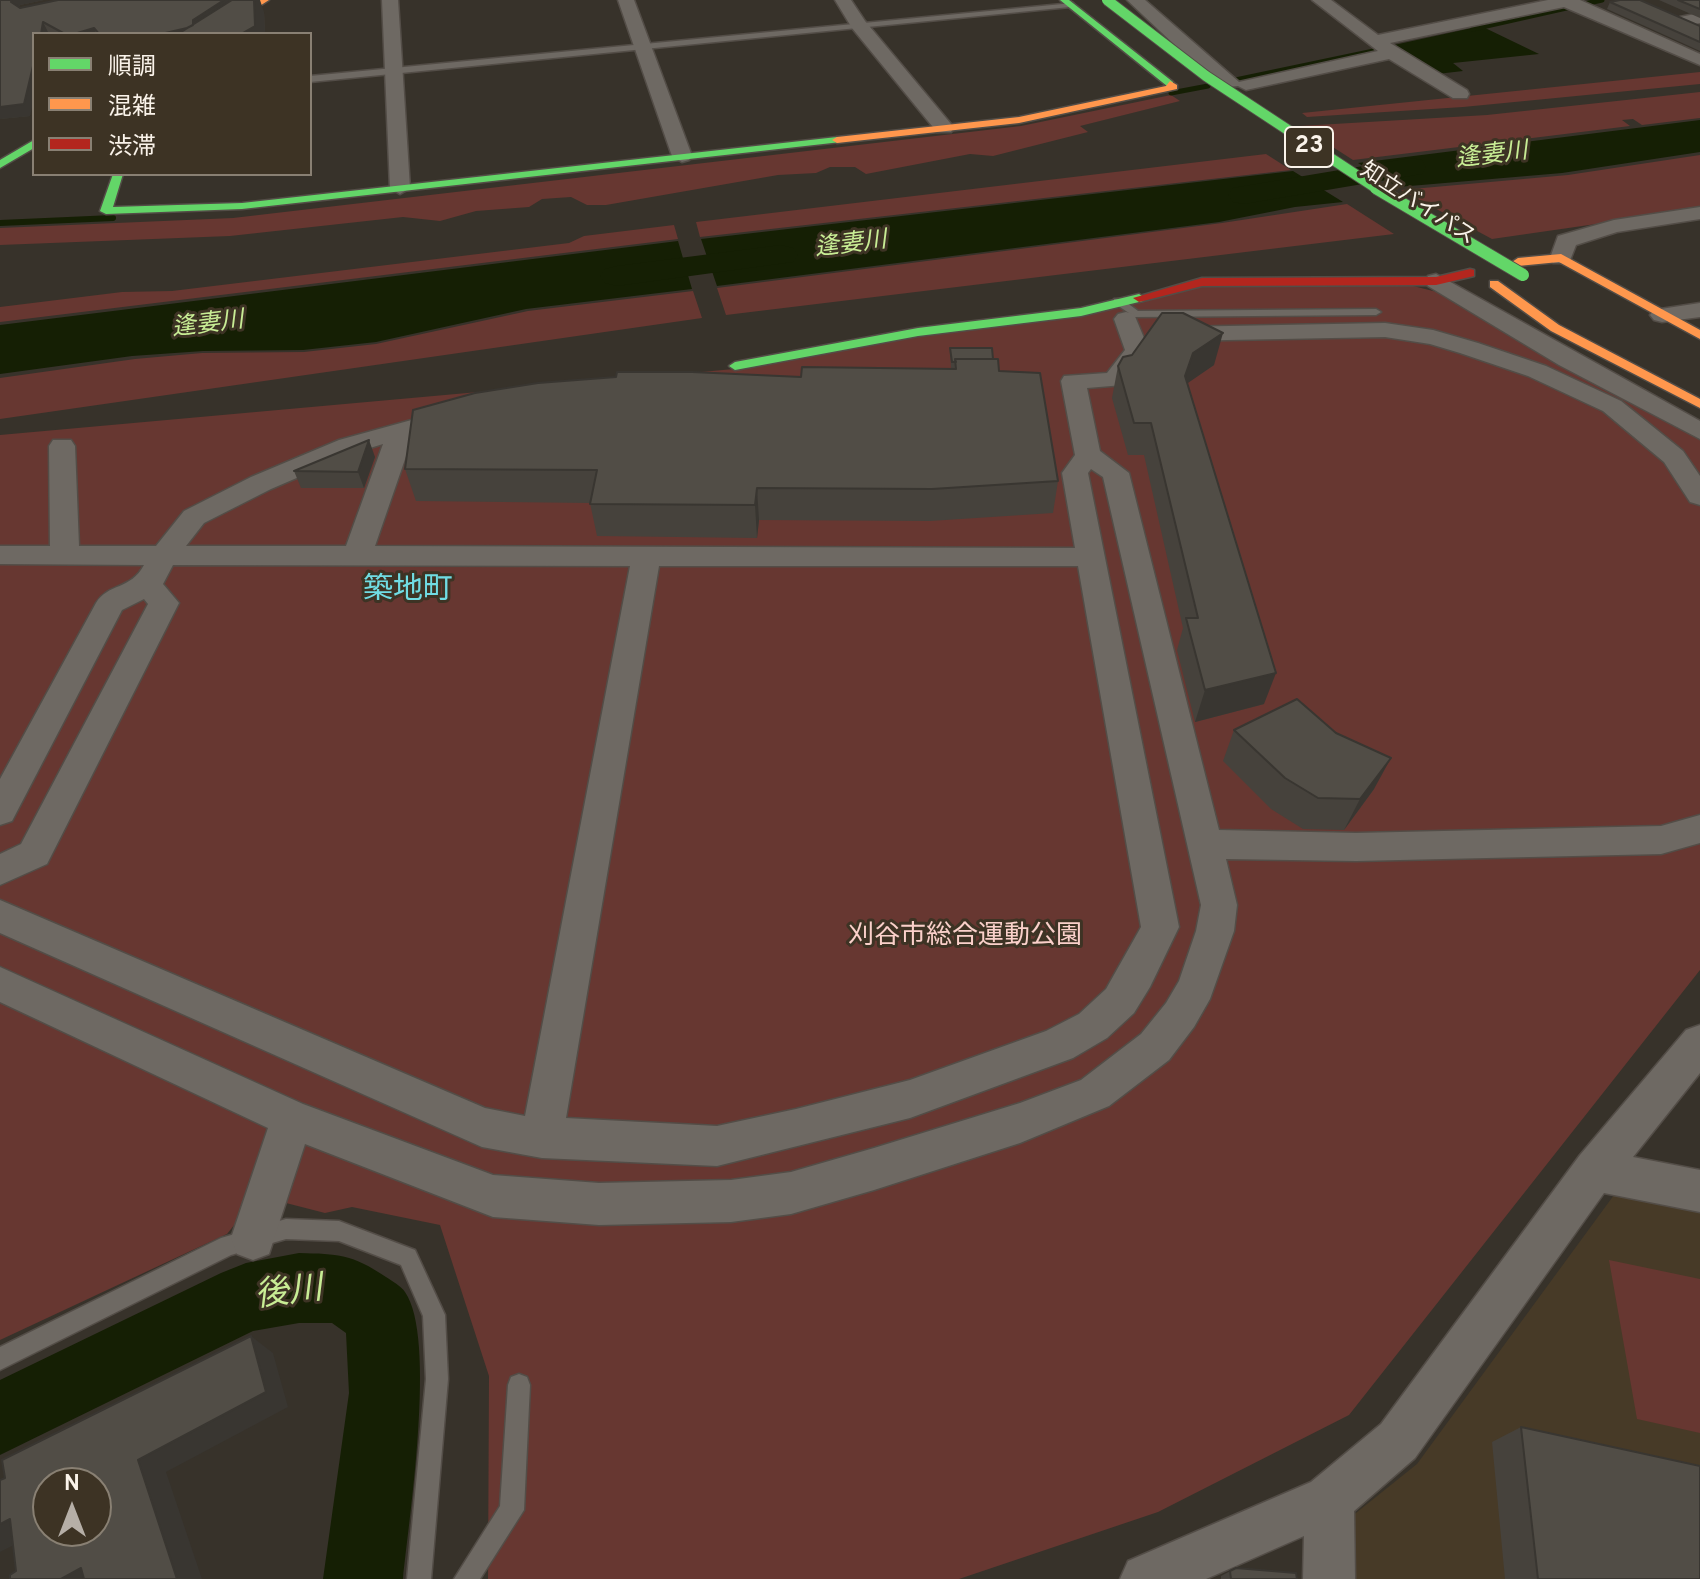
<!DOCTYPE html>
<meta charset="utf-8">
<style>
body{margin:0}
#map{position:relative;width:1700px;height:1579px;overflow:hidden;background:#37322a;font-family:Overpass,"Noto Sans JP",sans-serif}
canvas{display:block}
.legend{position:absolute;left:32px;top:32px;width:280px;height:144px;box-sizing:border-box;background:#3d3324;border:2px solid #898073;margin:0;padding:10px 14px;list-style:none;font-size:24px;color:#faf3ea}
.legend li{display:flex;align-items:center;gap:16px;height:40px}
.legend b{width:40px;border:2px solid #898073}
.north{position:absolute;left:32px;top:1467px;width:80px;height:80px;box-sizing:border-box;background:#3d3324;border:2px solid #898073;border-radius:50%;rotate:0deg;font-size:22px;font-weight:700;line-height:32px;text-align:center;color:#faf3ea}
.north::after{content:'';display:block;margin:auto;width:28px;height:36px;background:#b6afa7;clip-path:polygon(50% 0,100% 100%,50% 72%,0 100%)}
</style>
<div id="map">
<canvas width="1700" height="1579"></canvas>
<ul class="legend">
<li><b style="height:10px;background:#63d668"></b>順調</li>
<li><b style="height:10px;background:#ff974d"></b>混雑</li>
<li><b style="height:10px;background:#b3261e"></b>渋滞</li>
</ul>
<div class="north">N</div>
</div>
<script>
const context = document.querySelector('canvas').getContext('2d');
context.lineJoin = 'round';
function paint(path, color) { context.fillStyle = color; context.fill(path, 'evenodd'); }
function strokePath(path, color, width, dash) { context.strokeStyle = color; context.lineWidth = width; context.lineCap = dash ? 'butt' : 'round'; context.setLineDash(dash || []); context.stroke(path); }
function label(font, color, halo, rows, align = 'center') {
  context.font = font + ' Overpass,"Noto Sans JP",sans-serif'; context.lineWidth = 6; context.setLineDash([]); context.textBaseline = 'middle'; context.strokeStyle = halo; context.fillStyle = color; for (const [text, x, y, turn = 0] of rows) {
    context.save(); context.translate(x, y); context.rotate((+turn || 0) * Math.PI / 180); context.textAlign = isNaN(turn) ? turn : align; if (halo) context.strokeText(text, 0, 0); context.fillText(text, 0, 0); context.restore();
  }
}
const built = new Path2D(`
 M1614,1195L1700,1211V1579H1341V1525L1417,1464Z`);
const green = new Path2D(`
 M1700,72V84L1463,107L1307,117L1302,113Z
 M1700,92V118L1642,125L1633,119L1622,120L1630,126L1353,160L1300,126L1487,115Z
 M1171,95L1180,101L1080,126L1088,132L993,156L970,154L866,174L855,167H830L816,173L778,175L606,205H587L571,197L542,199L529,207L476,211L440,221L403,217L230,236L0,245V228L233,218L1021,126Z
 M1266,154L1291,170L700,237L696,222Z
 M1700,155V209L1492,239L1401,190L1568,175Z
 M1347,204L1394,234L726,315L717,288L1222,223Z
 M674,225L678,239L0,322V307L122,292L172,291L569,243L584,236Z
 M1409,285L1449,295L1700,435V970L1349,1415L1158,1512L959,1579H488L489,1376L440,1225L352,1207L325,1213L286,1203L288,1196L239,1219L227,1234L0,1340V435L734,369L1202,287Z
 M693,291L702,318L0,419V378L135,359L202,353L304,352L376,344L528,311Z
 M1609,1260L1700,1279V1433L1637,1419Z`);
const water = new Path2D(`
 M1481,26L1539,54L1453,63L1463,71L1437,74L1394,45Z
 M1700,120V152L1562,173L1398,187L1358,163Z
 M1293,171L1343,202L1295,207L1219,222L717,286L701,239Z
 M678,241L692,289L526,309L376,342L303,350L203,351L132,356L0,374V325Z`);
const streamFar1 = new Path2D(`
 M1473,29L1602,0
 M1226,82L1388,48
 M1171,93L1208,86`);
const stream = new Path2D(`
 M0,223L113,218`);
const river = new Path2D(`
 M1411,158L1422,160L1426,167L1422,174L1244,204L1233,202L1228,195L1233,188L1244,186Z
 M781,245L793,248L798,255L793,262L617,286L605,283L600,276L605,269L617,266Z
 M299,1253C338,1254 352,1254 386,1277C392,1281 401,1286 405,1292C437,1338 409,1519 403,1579H323L349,1393L346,1333L332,1323H299L253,1331L0,1455V1380L221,1273L246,1263Z`);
const lane = new Path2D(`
 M1073,3L1070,7L310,82V76Z
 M1114,299H1122L1138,311L1376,309L1381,312L1376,315L1135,317L1114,303Z
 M286,1219L339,1221L415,1250L445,1315L448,1379L431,1579H407L426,1379L423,1316L401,1265L339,1241L286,1239L231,1255L0,1370V1347L221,1238Z
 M519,1374L527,1377L530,1385L524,1510L480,1579H454L500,1506L508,1385L511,1377Z`);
const street = new Path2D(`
 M382,0H398L410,188L400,194L390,188Z
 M618,0H634L692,156L689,160L682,162L672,156Z
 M835,0H851L865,21L951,124L954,128L951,132H937L852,28Z
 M1127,0H1145L1239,82L1378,51L1312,0H1331L1378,35L1548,0H1580L1700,54V65L1564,7L1390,43L1467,90L1469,94L1467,98H1453L1389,59L1246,90L1238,86L1225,87L1194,63Z
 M1700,13V23L1686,26L1678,21L1680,17Z
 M1700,207V219L1617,232L1576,245L1569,263H1553L1550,258L1558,236L1614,220Z
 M1436,274L1700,421V439L1559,365L1428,286L1425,281L1428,276Z
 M1700,303V317L1662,322L1654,320L1650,315L1654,310Z
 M1126,312L1134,314L1149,350L1123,385L1087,388L1100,451L1129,473L1219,830L1356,833L1661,826L1700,815V843L1661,854L1356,861L1226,859L1237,905L1234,931L1210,999L1194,1027L1169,1060L1109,1106L1020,1143L874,1190L791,1214L731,1222L599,1225L493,1217L305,1144L269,1254L253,1260L237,1254L231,1238L268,1128L0,1002V967L303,1104L493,1175L599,1183L731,1180L791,1172L874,1148L1020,1103L1081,1080L1141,1034L1166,1003L1179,981L1196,931L1201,905L1103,477L1091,469L1088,473L1179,927L1150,987L1134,1013L1107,1038L1073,1058L910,1118L717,1166L542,1158L482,1147L0,933V900L485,1108L525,1116L630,566L173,565L163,584L179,603L47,864L0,885V854L21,844L148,604L144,599L122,610L12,821L0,825V779L96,603C108,583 131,590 144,565L0,564V546H50L49,446L53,440H71L75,446L79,546H156L184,511L251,477L339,440L455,408L464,411L468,416L464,421L413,436L375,546L1075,548L1062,473L1075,455L1061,381L1064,376L1107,373L1125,350L1114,319L1118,314ZM383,444L346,546H186L204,523L271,489L357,452ZM659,566H1078L1141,927L1106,989L1079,1014L1046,1031L910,1080L796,1109L717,1126L566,1118Z
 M1385,323L1433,330L1478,343L1546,366L1621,401L1683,451L1700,476V505L1690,502L1664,462L1603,411L1528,376L1460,353L1430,344L1385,337L1176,341L1168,339L1164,334L1168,329L1176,327Z
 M1700,1025V1073L1633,1157L1700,1170V1212L1604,1193L1415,1458L1354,1511L1355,1579H1303L1304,1536L1206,1579H1120L1128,1561L1311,1482L1381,1424L1580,1155L1686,1030Z`);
const fast = new Path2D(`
 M1060,0H1069L1173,82V86H1167Z
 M837,137L842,140L841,142L242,209L106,214L100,211L113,174H123L113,207L242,203Z
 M34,140V148L0,168V160Z
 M1139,294L1145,298L1143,301L1081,316L918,336L735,370L729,366L735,362L918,328L1081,308Z`);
const slow = new Path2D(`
 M259,0H269L216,34H205Z
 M1170,81L1177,85V89L1019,123L837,143L832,140L837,137L1019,117L1166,86Z
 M1561,254L1700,330V339L1559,262L1518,266L1512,262L1518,258Z
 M1490,281H1498L1559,325L1700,399V408L1551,331L1490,287Z`);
const jam = new Path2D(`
 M1470,269L1474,270V276L1436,285L1202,286L1139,302L1133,298L1202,278L1436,277Z`);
const fastBridgeFar1 = new Path2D(`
 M1107,0L1206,76L1379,190`);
const fastBridge = new Path2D(`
 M1376,188L1523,275`);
const wall = new Path2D(`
 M0,0H44L20,5L19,7L20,8L264,12L265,34H34L30,116L0,119Z
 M1659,0H1700V18Z
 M1610,2L1700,26V51L1607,9Z
 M950,348L993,359L1058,481L1053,513L930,521L759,520L757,538L597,536L590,503L416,501L405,469L801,377L951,369Z
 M1132,355L1214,365L1187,383L1264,704L1195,722L1177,650L1183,628L1144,455H1128L1112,398L1118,366Z
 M375,457L364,488H301L294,471Z
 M1234,730L1374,789L1344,830L1303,829L1271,809L1223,761Z
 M1521,1427L1700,1579H1505L1492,1442Z
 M1236,1568L1297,1579H1221V1576Z`);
const shadedWall = new Path2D(`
 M12,0H44L20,5L16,13L11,2Z
 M224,0H246L202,34H161L192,25L193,20Z
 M254,0H260L264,12L265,34H241Z
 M43,22L49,34H41Z
 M94,28L96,34H74Z
 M34,62V99L30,116L0,119V107Z
 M1223,333L1214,365L1185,385V376L1193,353Z
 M369,440L375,457L364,488L358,472Z
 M757,488L759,520L757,538L755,505Z
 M1276,673L1264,704L1195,722L1205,690Z
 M1391,758L1374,789L1344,830L1360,799Z
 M251,1336L273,1353L288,1407L166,1472L202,1579H177L138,1460Z
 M10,1519L44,1530L0,1552V1524Z
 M81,1568L109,1579H61Z`);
const building = new Path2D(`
 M0,0H12L11,2L20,8L58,0H224L193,20V25L187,28L161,34H99L94,28L74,34H65L43,22L41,34H34V62L24,104L0,107Z
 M232,0H254L255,26L241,34H178Z
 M1620,0H1640L1700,26V42L1610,2Z
 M1678,0H1700V9Z
 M1162,313H1183L1223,333L1193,353L1185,376L1276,673L1205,690L1186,618H1198L1151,423H1134L1118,366L1123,357L1132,355Z
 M950,348H992L993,359H955L956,362H952Z
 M955,359H998L999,371L1040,373L1058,481L932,489L757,488L755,505L590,504L597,470L405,469L413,410L475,393L538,383L616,377L617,372H692L801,377L802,367L956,369Z
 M369,440L358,472L294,471Z
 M1297,699L1336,733L1391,758L1360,799L1318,798L1285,778L1234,730Z
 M251,1336L266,1392L138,1460L177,1579H84L81,1568L61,1579H10V1575L16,1571L10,1519L0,1524V1480L5,1478L2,1460ZM48,1483H96V1531H48Z
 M1521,1427L1700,1466V1579H1538Z
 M1236,1568L1296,1573L1297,1579H1231L1230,1571Z`);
const farStreetnames = [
 ["知立バイパス",1417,205,33]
];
const shields = [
 [1309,147,48]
];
const shieldNames = [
 ["23",1309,147]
];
const farWaternames = [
 ["逢妻川",1492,157,-7],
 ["逢妻川",851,246,-7],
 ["逢妻川",208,326,-7]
];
const parkNames = [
 ["刈谷市総合運動公園",965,938]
];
const quarterNames = [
 ["築地町",408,592]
];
const nearWaternames = [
 ["後川",289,1295,-7]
];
paint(built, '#473a27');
paint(green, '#673731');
paint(water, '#151f04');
strokePath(streamFar1, '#151f04', 5);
strokePath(stream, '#151f04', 6);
paint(river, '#151f04');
strokePath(lane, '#534d47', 3);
strokePath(street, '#534d47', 3);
strokePath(fast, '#534d47', 3);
strokePath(slow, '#534d47', 3);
strokePath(jam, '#534d47', 3);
paint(lane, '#6e6963');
paint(street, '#6e6963');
paint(fast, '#63d668');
paint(slow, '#ff974d');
paint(jam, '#b3261e');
strokePath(fastBridgeFar1, '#534d47', 12, []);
strokePath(fastBridge, '#534d47', 14, []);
strokePath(fastBridgeFar1, '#63d668', 10);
strokePath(fastBridge, '#63d668', 12);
paint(wall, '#46423c');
paint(shadedWall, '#393631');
paint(building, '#514d46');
strokePath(building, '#393631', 2);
label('22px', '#faf3ea', '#3d3324', farStreetnames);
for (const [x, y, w] of shields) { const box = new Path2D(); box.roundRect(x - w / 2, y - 20, w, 40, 6); context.fillStyle = '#3d3324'; context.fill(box); strokePath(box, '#faf3ea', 2); }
label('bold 24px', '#faf3ea', null, shieldNames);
label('italic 24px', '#c8ed95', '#3d3324', farWaternames);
label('26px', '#fad0ca', '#3d3324', parkNames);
label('30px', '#70dce3', '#3d3324', quarterNames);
label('italic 34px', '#c8ed95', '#3d3324', nearWaternames);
</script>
